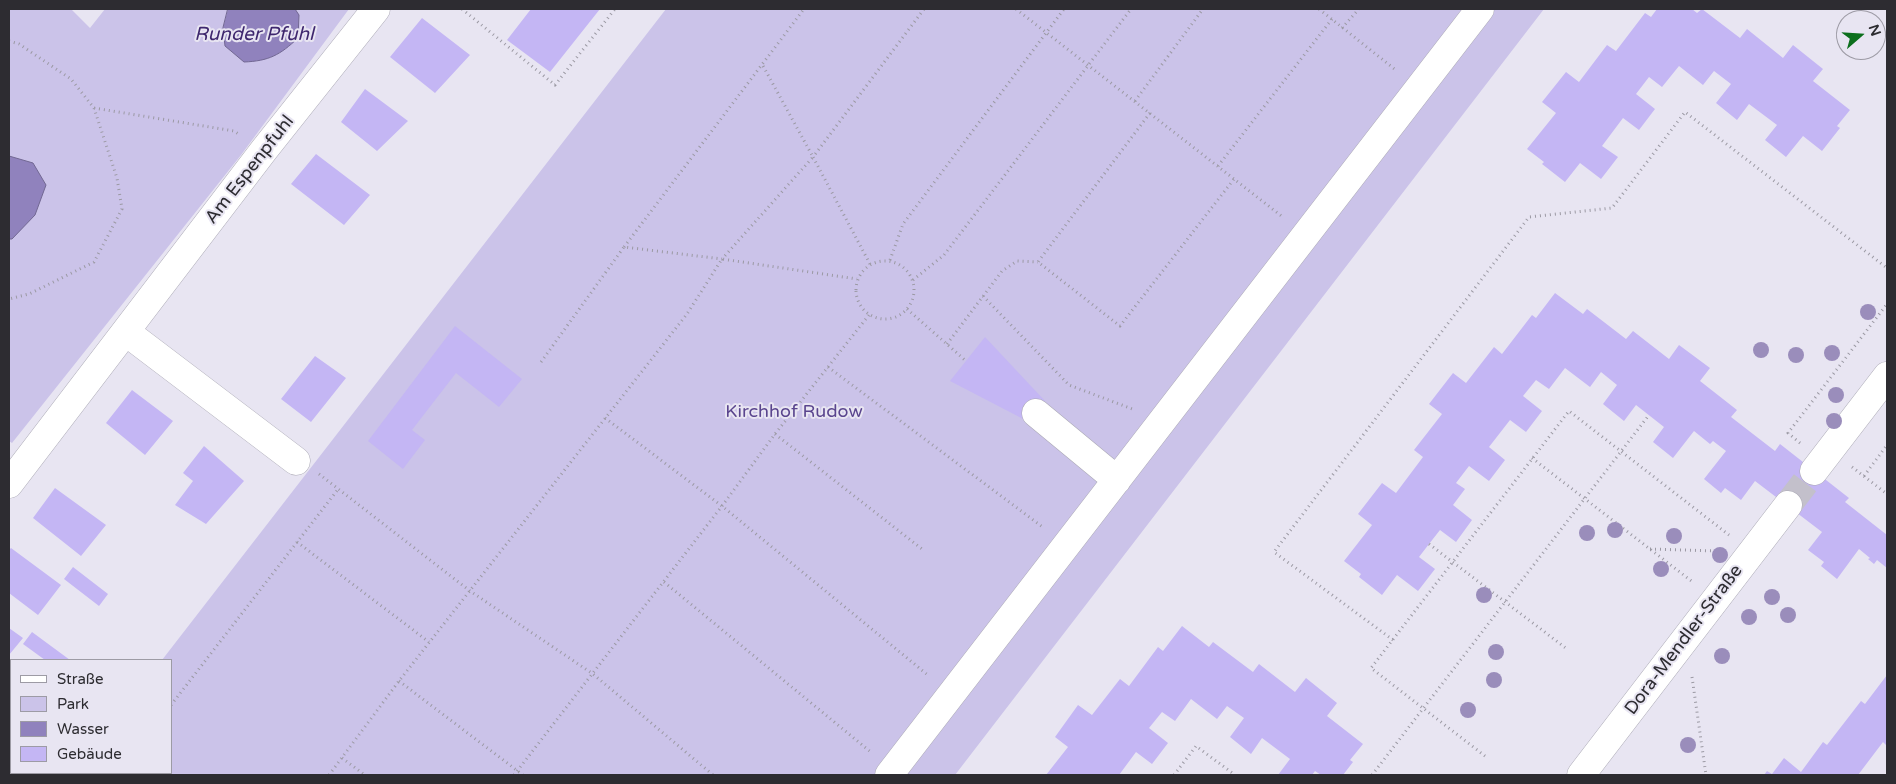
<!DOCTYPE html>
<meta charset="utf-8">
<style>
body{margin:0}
#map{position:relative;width:1896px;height:784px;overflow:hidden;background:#e8e5f2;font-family:"Varela Round",sans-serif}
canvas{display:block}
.frame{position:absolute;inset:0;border:10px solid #2d2c31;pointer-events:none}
.legend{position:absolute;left:10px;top:659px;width:162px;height:115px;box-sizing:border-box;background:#e8e5f2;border:1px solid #9d9ba5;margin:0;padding:6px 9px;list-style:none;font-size:15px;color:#2d2c31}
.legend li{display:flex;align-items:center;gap:10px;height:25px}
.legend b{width:25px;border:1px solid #9d9ba5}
.north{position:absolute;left:1836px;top:10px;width:50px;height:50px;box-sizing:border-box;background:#e8e5f2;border:1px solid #9d9ba5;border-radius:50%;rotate:71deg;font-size:14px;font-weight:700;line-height:20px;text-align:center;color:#2d2c31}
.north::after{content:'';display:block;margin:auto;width:18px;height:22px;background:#0c6f1d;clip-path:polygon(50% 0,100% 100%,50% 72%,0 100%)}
</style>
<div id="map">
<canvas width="1896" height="784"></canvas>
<div class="frame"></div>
<ul class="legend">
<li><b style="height:6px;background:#fff"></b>Straße</li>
<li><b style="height:14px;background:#cbc3e9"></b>Park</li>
<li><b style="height:14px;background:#9082bd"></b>Wasser</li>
<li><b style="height:14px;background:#c4b6f4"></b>Gebäude</li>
</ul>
<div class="north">N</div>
</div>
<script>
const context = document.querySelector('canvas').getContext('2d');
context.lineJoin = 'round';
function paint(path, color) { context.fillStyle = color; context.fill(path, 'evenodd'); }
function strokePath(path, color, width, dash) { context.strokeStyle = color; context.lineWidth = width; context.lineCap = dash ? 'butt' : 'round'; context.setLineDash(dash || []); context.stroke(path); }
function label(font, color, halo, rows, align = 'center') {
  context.font = font + ' "Varela Round",sans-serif'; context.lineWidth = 4; context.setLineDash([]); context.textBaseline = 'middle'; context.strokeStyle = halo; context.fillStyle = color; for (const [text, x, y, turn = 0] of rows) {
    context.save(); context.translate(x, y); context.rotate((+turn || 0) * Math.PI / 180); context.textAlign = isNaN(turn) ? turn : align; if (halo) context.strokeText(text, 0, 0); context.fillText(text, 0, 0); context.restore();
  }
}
const green = new Path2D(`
 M9,9H71L90,28L105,9H349L241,155L12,443L9,441Z
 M666,9H1544L955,775H74L76,773H171V660H162Z`);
const water = new Path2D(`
 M228,9H295L299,15L298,38C280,55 269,61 244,62L225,46L223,28Z
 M9,156L33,163L46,185L35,215L12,239H9Z`);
const building = new Path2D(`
 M531,9H600L550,72L507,40Z
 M1657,9H1692L1697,13L1702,9L1740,38L1747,29L1783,58L1793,45L1823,69L1813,81L1850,110L1837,126L1840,128L1822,151L1803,136L1786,157L1765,140L1777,125L1749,104L1737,120L1716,103L1731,84L1714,71L1703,85L1679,66L1662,87L1649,77L1636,94L1655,109L1639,130L1623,118L1602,146L1618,157L1601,179L1580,163L1565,182L1542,164L1544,162L1527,149L1556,113L1542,102L1566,72L1579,82L1607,45L1616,51L1645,13L1651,17Z
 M422,18L470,55L435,93L390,57Z
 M365,89L408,121L377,151L341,122Z
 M316,154L370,195L344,225L291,184Z
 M1555,293L1583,314L1587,309L1626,339L1633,331L1669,359L1679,345L1710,368L1700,381L1737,410L1731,417L1775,451L1780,444L1849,498L1845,502L1887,535V568L1877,560L1874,564L1868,559L1870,558L1859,549L1837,579L1821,566L1824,562L1808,550L1822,532L1755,481L1741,500L1725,488L1721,493L1704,479L1726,451L1713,441L1710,444L1694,431L1673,458L1653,442L1664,427L1636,405L1624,421L1603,404L1617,385L1601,372L1590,387L1565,368L1549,389L1536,380L1523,396L1542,411L1526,432L1510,420L1489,447L1505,460L1489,481L1469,466L1456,483L1465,489L1453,505L1472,520L1456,542L1440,530L1429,544L1419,557L1435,569L1418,591L1397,575L1382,595L1359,577L1361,574L1344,561L1372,525L1358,514L1382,483L1396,493L1423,457L1414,450L1442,414L1429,404L1453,373L1466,383L1494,347L1502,354L1532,315L1536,318Z
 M455,326L522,379L499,407L456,373L412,430L425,440L403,469L368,441Z
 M985,337L1045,401L1029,422L950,381Z
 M315,356L346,378L311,422L281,399Z
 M132,390L173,421L145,455L106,423Z
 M204,446L244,481L206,524L175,505L193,481L183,473Z
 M55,488L106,525L81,556L33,518Z
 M11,548L61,585L38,615L9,593V550Z
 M73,567L108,594L99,606L64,579Z
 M1182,626L1209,647L1213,642L1253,672L1259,664L1295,692L1306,678L1337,703L1327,716L1363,744L1350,760L1353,762L1343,775H1321L1315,771L1312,775H1278L1290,759L1262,738L1251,754L1230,737L1244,718L1227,706L1217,719L1191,699L1175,721L1162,712L1149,728L1168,743L1152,764L1136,752L1119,775H1046L1068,747L1055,737L1078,705L1092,715L1120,679L1129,686L1158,647L1163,651Z
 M9,628L23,638L9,655Z
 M32,632L70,660H45L23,644Z
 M1887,675V746L1883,742L1858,775H1764L1767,771L1772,774L1784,758L1801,772L1823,742L1827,745L1861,701L1865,704Z`);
const minorTunnel = new Path2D(`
 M1788,505L1814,471`);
const path = new Path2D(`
 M462,9L555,85L615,9
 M1016,9L1284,218
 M1319,9L1397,71
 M1342,28L1359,9
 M9,41L19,44L71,79L94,108L117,178L122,209L94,262L29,294L9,299
 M1135,101L1203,9
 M94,108L234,131L240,135
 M1150,113L1038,262L1120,326L1234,179
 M1218,166L1332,19
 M624,247L804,9
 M890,260L903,224L1064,9
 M856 290a29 29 0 1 1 58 0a29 29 0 1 1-58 0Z
 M870,264L813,157L924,9
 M913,280L944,255L1131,9
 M983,296L1069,385L1135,410
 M907,309L966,361
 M947,344L1002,271L1017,261L1038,262
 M541,362L624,247L722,259L813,157L762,64
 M828,367L1044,528
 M605,418L722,506L929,676
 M775,434L922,549
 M1800,443L1788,433L1887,304
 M1532,458L1694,583
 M1852,467L1887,494
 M319,474L470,591L593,674L713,775
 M1864,476L1887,445
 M297,542L429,642
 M1429,544L1567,649
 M1650,549L1716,551
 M664,582L872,753
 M1393,640L1274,552L1529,217L1612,208L1685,112L1887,268
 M1692,677L1706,775
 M399,681L523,775
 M171,705L339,488
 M1485,756L1371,668L1569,411L1729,535
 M342,758L365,775
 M117,775L119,773
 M329,775L399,681L687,314L722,259L857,279
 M514,775L722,506L775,434L869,315
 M1174,775L1196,746L1235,775
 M1372,775L1649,415`);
const minor = new Path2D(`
 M126,332L296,461
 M1036,413L1117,480
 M1814,471L1887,376
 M9,484L264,150L376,9
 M889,775L1480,9
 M1581,775L1788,505`);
const trees = [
 [1868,312],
 [1761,350],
 [1832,353],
 [1796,355],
 [1836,395],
 [1834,421],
 [1615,530],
 [1587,533],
 [1674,536],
 [1720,555],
 [1661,569],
 [1484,595],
 [1772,597],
 [1788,615],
 [1749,617],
 [1496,652],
 [1722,656],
 [1494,680],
 [1468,710],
 [1688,745]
];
const streetNames = [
 ["Am Espenpfuhl",250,170,-52],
 ["Dora-Mendler-Straße",1684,640,-53]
];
const parkNames = [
 ["Kirchhof Rudow",794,412]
];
const waterNames = [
 ["Runder Pfuhl",254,35]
];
paint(green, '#cbc3e9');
paint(water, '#9082bd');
strokePath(water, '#726893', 1);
paint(building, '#c4b6f4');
strokePath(minorTunnel, '#c3c0cb', 28, [28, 14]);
strokePath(minor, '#acaab6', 29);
strokePath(path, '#9b99a3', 3, [1, 4]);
strokePath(minor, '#fff', 28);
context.fillStyle = '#9a8dbb';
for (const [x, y] of trees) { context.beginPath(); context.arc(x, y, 8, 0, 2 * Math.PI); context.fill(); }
label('18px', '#2d2c31', '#e8e5f2', streetNames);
label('18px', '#5a458e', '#e8e5f2', parkNames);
label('italic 19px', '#3e276e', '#e8e5f2', waterNames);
</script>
